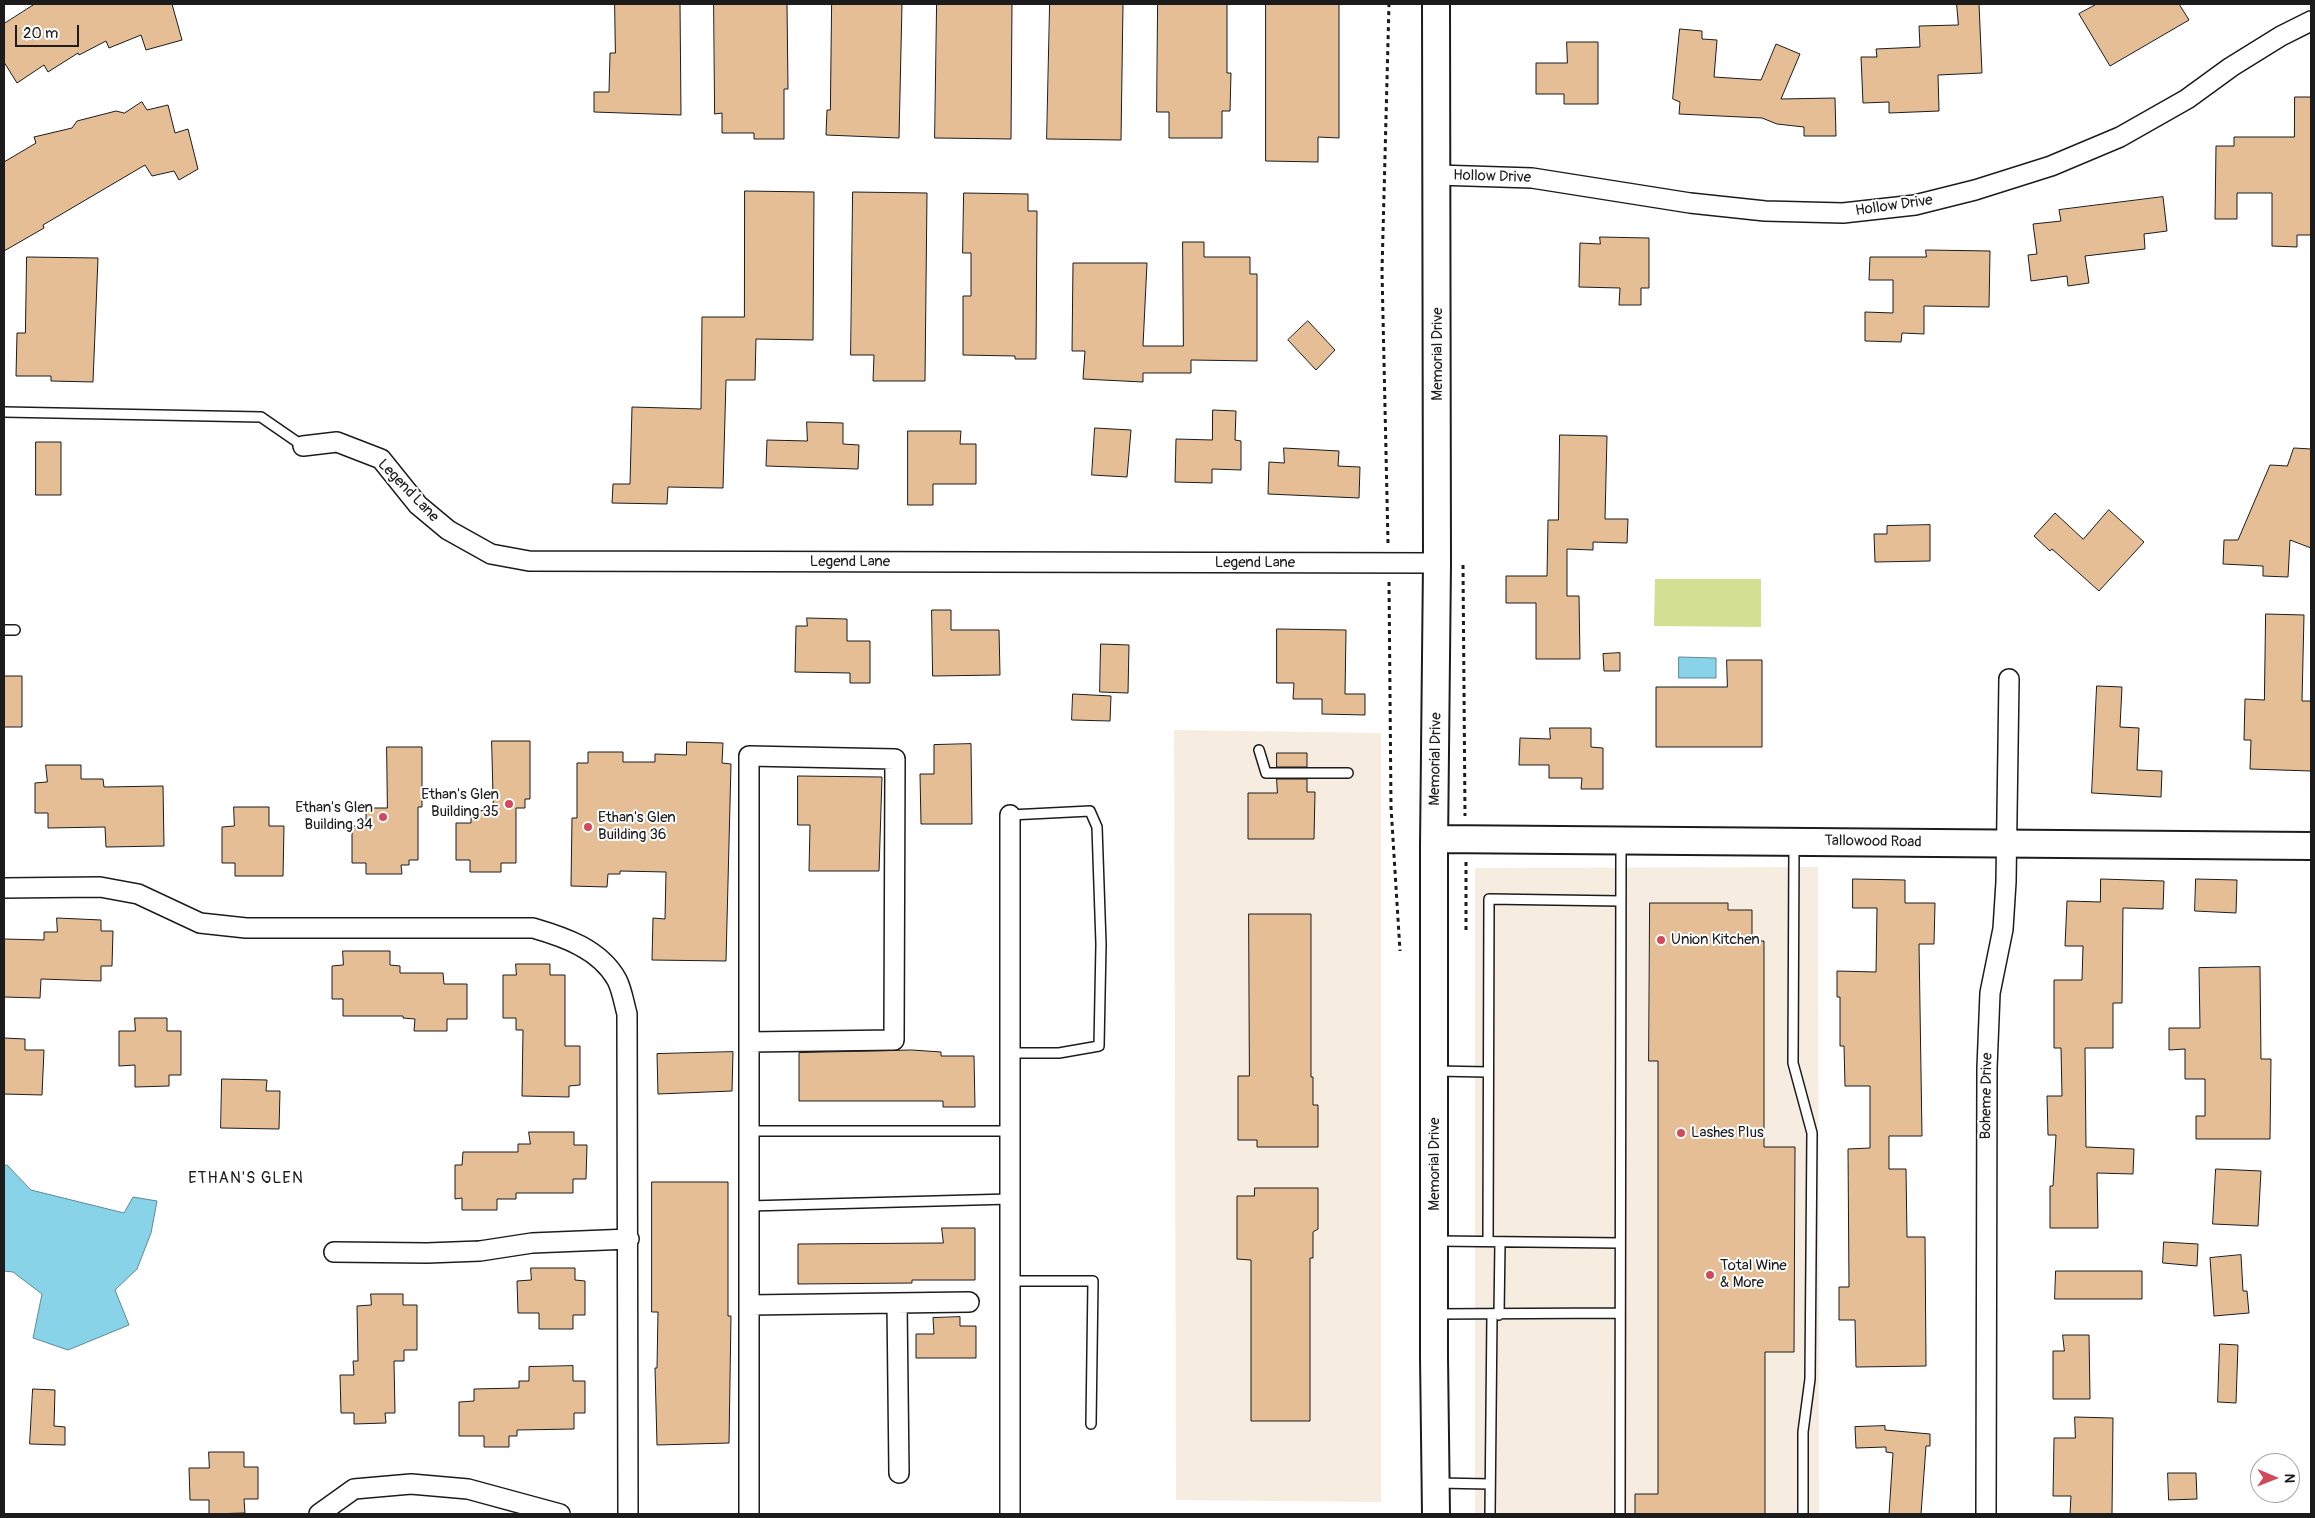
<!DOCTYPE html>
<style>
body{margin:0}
#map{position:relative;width:2315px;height:1518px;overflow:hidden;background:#fff;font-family:Pangolin,sans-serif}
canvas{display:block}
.frame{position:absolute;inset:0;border:5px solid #1c1c1c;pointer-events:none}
.north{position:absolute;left:2250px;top:1453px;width:50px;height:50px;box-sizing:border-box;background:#fff;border:1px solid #a4a4a4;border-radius:50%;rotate:91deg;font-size:14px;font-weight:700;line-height:20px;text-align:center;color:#1c1c1c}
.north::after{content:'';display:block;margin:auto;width:18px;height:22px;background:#d1495b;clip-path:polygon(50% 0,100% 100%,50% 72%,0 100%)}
.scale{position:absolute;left:15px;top:25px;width:64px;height:22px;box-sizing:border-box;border:2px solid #1c1c1c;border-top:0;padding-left:6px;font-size:15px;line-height:18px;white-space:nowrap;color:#1c1c1c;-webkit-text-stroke:4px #fff;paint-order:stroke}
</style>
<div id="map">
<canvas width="2315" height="1518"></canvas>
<div class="frame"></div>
<div class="north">N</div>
<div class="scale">20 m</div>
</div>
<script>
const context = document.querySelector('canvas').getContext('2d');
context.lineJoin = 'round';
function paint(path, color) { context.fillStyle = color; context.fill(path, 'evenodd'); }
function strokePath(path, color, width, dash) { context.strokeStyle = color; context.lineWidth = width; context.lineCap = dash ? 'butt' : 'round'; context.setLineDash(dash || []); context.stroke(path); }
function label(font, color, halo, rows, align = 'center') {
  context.font = font + ' Pangolin,sans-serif'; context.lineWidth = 4; context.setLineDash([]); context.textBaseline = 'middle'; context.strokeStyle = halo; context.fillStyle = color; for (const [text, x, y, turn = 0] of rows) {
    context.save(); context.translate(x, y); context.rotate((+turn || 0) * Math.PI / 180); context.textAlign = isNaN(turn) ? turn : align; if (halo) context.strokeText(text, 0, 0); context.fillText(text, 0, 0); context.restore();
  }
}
const built = new Path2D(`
 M1174,730L1381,733V1502L1176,1500Z
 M1818,867L1819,1514H1475V868Z`);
const green = new Path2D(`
 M1655,579H1761V627L1654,626Z`);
const water = new Path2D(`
 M1679,657L1716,658V678H1679Z
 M7,1165L31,1190L124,1213L133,1197L157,1201L151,1233L137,1269L115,1290L129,1325L68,1350L33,1338L42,1294L13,1272L4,1271V1167Z`);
const building = new Path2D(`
 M35,4H172L182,40L146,50L141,35L109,48L106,41L79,55L78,53L48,72L44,65L17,83L4,62V24Z
 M615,4H680L681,115L594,112V92H609L610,53H615Z
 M714,4H787L788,89H784V139H754V133H722V113L715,114Z
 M832,4H902L899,138L826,135L827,110H830Z
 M937,4H1012L1011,139L935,138Z
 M1050,4H1123L1121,140L1047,139Z
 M1158,4H1227V73H1231L1230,111H1222V138H1169V112H1157Z
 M1266,4H1339V138L1318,137V162L1266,161Z
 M1957,4H1979L1982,73L1938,75L1939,111L1889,113V102L1863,103L1861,57H1877L1876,49L1920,47L1919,26L1958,25Z
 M2097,4H2179L2189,20L2110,66L2079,14Z
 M1680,29L1702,31V39L1717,40L1714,77L1761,80L1776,44L1800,54L1781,99L1835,98L1836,136H1804V127L1777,124L1762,118L1679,114L1680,102L1673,99Z
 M1567,42H1598V104H1564V94H1536V63H1567Z
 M2295,97H2311V235H2297V247L2272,246V193H2237V219H2215L2216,146H2234V137H2294Z
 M142,102L147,110L168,105L175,133L188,129L198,169L179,180L174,171L152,176L145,165L43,225L44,228L4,251V162L36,143L34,137L72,128L77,121L116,111L124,113Z
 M745,191L814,192L813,340L756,339L755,380H726L723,488L668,487L667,504L612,503L613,484H630L632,407L701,409L702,317H744Z
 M853,192L927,193L925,381H873L874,355H851Z
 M964,193L1028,194V211H1037L1036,359H1015V356L963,355V296H971V253H963Z
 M2163,197L2167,231L2144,234L2145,249L2085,256L2089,283L2068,286L2067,276L2031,281L2028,255L2037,254L2033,224L2061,221L2059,210Z
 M1600,237L1649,238V288H1641V305H1619L1620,288L1579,287L1580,243L1600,244Z
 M1183,242H1204V257H1250V274H1257V361L1191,360V373H1143V382L1083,379L1085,351H1072L1073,263H1147L1143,346H1183Z
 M1926,250L1990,251L1989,307L1924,306V334L1902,333L1901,342L1865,341V312L1893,313V280H1869L1870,257H1926Z
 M27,257L98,258L93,382L51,381V376H16L17,333H25Z
 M1308,321L1335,350L1316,370L1288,340Z
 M1213,410L1236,411L1235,440L1241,441V470L1212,469V483L1175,482L1176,439L1212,440Z
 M807,422L843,423V444L859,445L858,469L766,466L767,440L807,441Z
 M1095,428L1131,430L1127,477L1092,475Z
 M908,431H961L960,444H976V484H933V505H908Z
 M1560,435L1607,436L1605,519H1628L1627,543L1593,542V550L1567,549V596H1579L1580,659H1536V603H1506V576H1547L1548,520H1558Z
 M36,442H61V495H36Z
 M1284,448L1339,451L1338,466L1360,467L1359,498L1268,494L1269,462L1284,463Z
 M2294,448L2311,449V548L2290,540L2288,577L2263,576V566L2223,564L2224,540H2238L2270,465L2287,466Z
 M2109,510L2144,542L2099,591L2052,549L2050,551L2034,536L2055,513L2083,539Z
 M1930,525V561L1875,562L1874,534H1887V526Z
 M932,610H951V630H999L1000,675L933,676Z
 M2266,614L2304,615L2302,701H2311V771L2250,769L2251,740H2244L2245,699L2264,700Z
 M807,618L847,619V641H870V683H850V673L795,672L796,626H807Z
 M1277,629L1346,630L1345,694H1365V715L1322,714V699H1293L1294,683H1277Z
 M1101,644L1129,645L1128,693L1100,692Z
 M1620,653V671H1604L1603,654Z
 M1727,660H1762V747H1656V687H1727Z
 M4,676H22V727H4Z
 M2097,686L2122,687L2120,727L2139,728L2137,770L2162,771L2161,797L2092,793Z
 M1073,694L1111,696L1110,721L1072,720Z
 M1550,728H1591V747L1603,748V789H1581L1582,778H1549V765H1519L1520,738L1550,739Z
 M492,741H530V799H525V808H516V863H501V872H470V860H456V823H471V811L493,810Z
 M687,742L723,743L722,763L731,764L726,961L652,960L653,918L665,919L666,872L620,871V874H608L607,887L571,886L572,818H577V763H588V752H623V762H655V754L686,755Z
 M971,744L972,824H921L920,774H934V745Z
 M387,747H422V807H418V860H409V865H401L402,874H366V863H352V826H366V808H387Z
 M1277,753H1307V767H1277Z
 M46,765H81V779H103L104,787L163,786L164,846L106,847L105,827L48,828V813H35V783L47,782Z
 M798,776L882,777L879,871H809L810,825H798Z
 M1277,779H1307V792H1315L1314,839H1248V793H1277Z
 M234,807H269V826H284L283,876H235V863H222V827L234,826Z
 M1853,879L1905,880V903H1935L1934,944H1919L1922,1136H1889V1169H1906L1907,1237H1925L1926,1366L1856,1367L1855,1320H1839V1287H1849L1848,1149L1870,1148V1086H1845L1844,1046H1840V997H1837V971L1876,972L1877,908H1853Z
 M2101,879L2164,881L2163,909L2123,908L2122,1003H2113V1048H2085L2086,1147L2134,1149L2133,1174L2097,1173L2098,1228H2050V1186H2053L2056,1135H2048L2047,1096H2062L2061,1048H2054V980H2082L2083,946H2065L2067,901L2100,902Z
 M2196,879L2237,880L2236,913L2195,911Z
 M1650,903H1728V910H1752V941H1764V1147H1795L1794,1352H1765V1514H1635V1494H1658V1061H1649Z
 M1249,914H1311V1077H1313V1105H1318V1147H1257V1140H1238V1076H1249Z
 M57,918L101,920V931H113L112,966H101V981L41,979L40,998L4,997V939L44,940V932H57Z
 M343,951H390V965L400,966V973H443L444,984H467V1019H447V1031H414L415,1019L403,1018V1016H343V999H332V966L343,965Z
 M516,964H550V975H565V1046H580V1085L569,1086V1097L522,1096L523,1030H516V1018H503V975H516Z
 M2260,967L2261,1059H2271L2270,1139H2196V1116H2205V1079H2185V1049L2169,1050V1028H2200L2199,968Z
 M135,1018H167V1031H181V1075H169V1086L135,1087V1065L119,1066V1031H135Z
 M4,1038L25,1039V1050H44L42,1095L4,1094Z
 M912,1050L941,1052V1056H974L975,1107H943V1101H799V1053Z
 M733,1052L732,1091L658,1094L657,1054Z
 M222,1079L267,1080L266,1091H280L279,1129L221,1128Z
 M529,1132H574V1145H587L586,1179H573V1193H516V1199H497V1210H462V1198L455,1199V1165H462L463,1152H518V1144H530Z
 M2216,1169L2261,1171L2258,1226L2213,1224Z
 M652,1182H728V1316H731L729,1443L657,1445L655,1368H657L658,1312H652Z
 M1255,1188H1318V1229L1313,1232V1258H1310V1421H1251V1260L1237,1259V1196H1254Z
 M942,1228H975V1280H912V1283L798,1284V1244L943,1243Z
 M2164,1242L2198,1244L2197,1266L2163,1263Z
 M2241,1255L2243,1291H2247L2249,1313L2214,1316L2210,1258Z
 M531,1268H575V1280L585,1281V1315H573V1329H539V1313H518L517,1281L531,1280Z
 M2056,1271H2142V1299H2055Z
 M371,1294H403V1305H417V1350H404V1361H394L395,1413H385L386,1423L354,1424V1413H341L340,1375H354L353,1361H358L357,1306L371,1305Z
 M960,1317V1326H976V1358H916V1334H934L933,1318Z
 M2063,1335H2089L2090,1399H2053V1351H2064Z
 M2220,1344L2238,1345L2236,1403L2218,1402Z
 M573,1366V1381H585V1413H574V1429L517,1430V1436H509V1447H484V1436H459V1402L474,1401V1389L519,1388V1381H529V1367Z
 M33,1389L55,1390L54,1426L65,1427V1445L30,1444Z
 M2075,1417L2113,1418L2112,1514H2070L2071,1496H2053L2054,1438H2075Z
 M1885,1426V1430L1930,1434V1446H1926L1921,1514H1889L1893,1453L1886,1452V1447L1856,1448L1855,1427Z
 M209,1452H244V1467H258V1499H244L245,1513L209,1514V1500H190L189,1468H209Z
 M2168,1473H2196L2197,1499L2169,1500Z`);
const path = new Path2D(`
 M1388,543L1382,271L1389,4
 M1463,565L1465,816
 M1389,582L1391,807L1400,951
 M1466,862V931`);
const lane = new Path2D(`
 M4,412L261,417L303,446
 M4,630H15
 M1259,750L1266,773H1348
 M1794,845L1793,1063L1812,1133L1810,1379L1803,1432V1514
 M1010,1053H1059L1099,1046L1101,944L1097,827L1090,811L1010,815
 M1436,1071L1488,1072
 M749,1131H1010
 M749,1206L1010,1199
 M1436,1241L1620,1243
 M1488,1241L1489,899L1620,901
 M1010,1281H1093L1091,1424
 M1435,1314L1620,1313
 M1499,1315L1500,1242
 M1438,1483L1490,1484
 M1490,1514L1492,1315
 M1620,1514L1621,842`);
const street = new Path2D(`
 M1437,175L1532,178L1690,203L1765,211L1843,213L1915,205L1975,190L2051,166L2120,137L2187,99L2231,67L2281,36L2311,21
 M303,446L337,442L381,459L418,505L448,530L491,554L529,561L1437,563
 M4,888L100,887L138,894L200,923L246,928H533C564,937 600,949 617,980C622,990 624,1003 627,1014L628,1514
 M749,1042L894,1040L895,759L749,756V1514
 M334,1252L427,1253L480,1251L532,1243L629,1239
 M897,1303L899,1473
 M749,1305L969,1302
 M319,1514L354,1489L411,1484L468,1489L560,1514
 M1010,1514V815
 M1986,1514L1987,1068L1990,993L2003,929L2006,882L2009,679`);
const secondary = new Path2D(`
 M1435,839L2311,846
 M1436,1514L1434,1357V846L1437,563L1436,4`);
const markers = [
 [509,804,5,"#d1495b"],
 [383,817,5,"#d1495b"],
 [588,827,5,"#d1495b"],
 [1661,940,5,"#d1495b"],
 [1681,1133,5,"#d1495b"],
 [1710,1275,5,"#d1495b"]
];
const streetNames = [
 ["Hollow Drive",1492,177,2],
 ["Hollow Drive",1894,206,-8],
 ["Memorial Drive",1438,354,-90],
 ["Legend Lane",408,491,46],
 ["Legend Lane",850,562],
 ["Legend Lane",1255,563],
 ["Memorial Drive",1436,759,-89],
 ["Tallowood Road",1873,842,1],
 ["Boheme Drive",1987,1096,-89],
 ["Memorial Drive",1435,1164,-90]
];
const poiNames = [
 ["Ethan's Glen",499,795,"right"],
 ["Building 35",499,812,"right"],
 ["Ethan's Glen",373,808,"right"],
 ["Building 34",373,825,"right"],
 ["Ethan's Glen",598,818],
 ["Building 36",598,835],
 ["Union Kitchen",1671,940],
 ["Lashes Plus",1691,1133],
 ["Total Wine",1720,1266],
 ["& More",1720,1283]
];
const neighbourhoodNames = [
 ["ETHAN'S GLEN",246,1179]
];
paint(built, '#f7ece0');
paint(green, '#d3df92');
paint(water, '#88d3e8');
strokePath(water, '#5d8a96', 1);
paint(building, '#e5be96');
strokePath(building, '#1c1c1c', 1);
strokePath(lane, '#1c1c1c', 12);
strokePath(street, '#1c1c1c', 22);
strokePath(secondary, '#1c1c1c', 30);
strokePath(path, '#1c1c1c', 3, [4, 4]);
strokePath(lane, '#fff', 9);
strokePath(street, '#fff', 19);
strokePath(secondary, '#fff', 26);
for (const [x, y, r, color] of markers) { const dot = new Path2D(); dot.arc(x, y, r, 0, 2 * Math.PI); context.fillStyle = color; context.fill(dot); strokePath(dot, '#fff', 2); }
label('15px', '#1c1c1c', '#fff', streetNames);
label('15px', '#1c1c1c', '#fff', poiNames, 'left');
context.letterSpacing = '1px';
label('16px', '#1c1c1c', '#fff', neighbourhoodNames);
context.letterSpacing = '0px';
</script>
